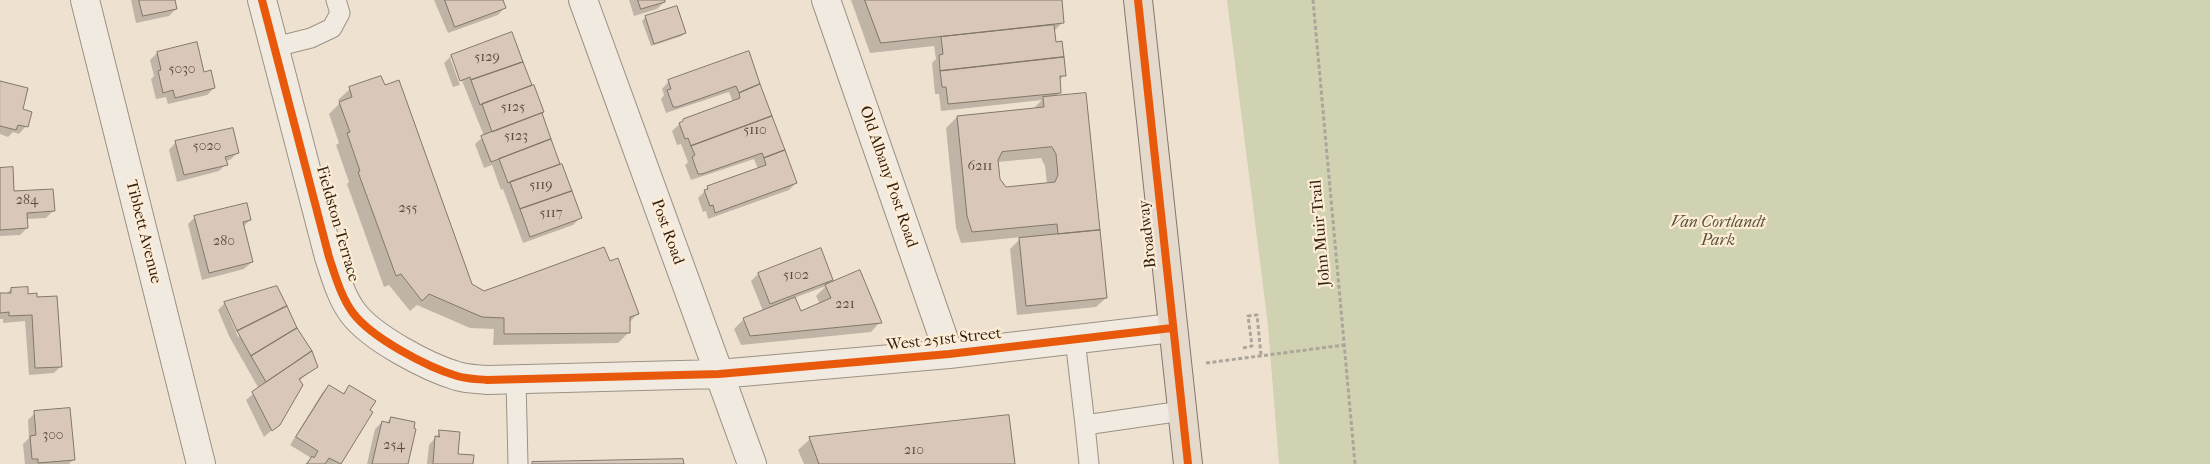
<!DOCTYPE html>
<style>
body{margin:0}
canvas{display:block;background:#efe1cf}
</style>
<canvas width="2210" height="464"></canvas>
<script>
const context = document.querySelector('canvas').getContext('2d');
context.lineJoin = 'round';
function paint(path, color) { context.fillStyle = color; context.fill(path, 'evenodd'); }
function strokePath(path, color, width, dash) { context.strokeStyle = color; context.lineWidth = width; context.lineCap = dash ? 'butt' : 'round'; context.setLineDash(dash || []); context.stroke(path); }
function label(font, color, halo, rows, align = 'center') {
  context.font = font + ' "IM FELL French Canon",serif'; context.lineWidth = 4.5; context.setLineDash([]); context.textBaseline = 'middle'; context.strokeStyle = halo; context.fillStyle = color; for (const [text, x, y, turn = 0] of rows) {
    context.save(); context.translate(x, y); context.rotate((+turn || 0) * Math.PI / 180); context.textAlign = isNaN(turn) ? turn : align; if (halo) context.strokeText(text, 0, 0); context.fillText(text, 0, 0); context.restore();
  }
}
const green = new Path2D(`
 M1227,0H2210V464H1279L1268,326Z`);
const shadow = new Path2D(`
 M131,0H174L176,9L169,16L136,23Z
 M434,0H502L505,7L498,15L448,33Z
 M629,0H663L664,2L657,9L634,16Z
 M851,0H1060L1063,22L1053,32L1064,75L1059,81L1060,92L1055,97L1085,94L1106,298L1096,307L1017,315L1010,249L1022,237L961,243L956,228L946,128L957,117L1032,110L1042,100L941,111L939,94H935L932,63L936,59L934,46L870,53ZM1041,158L1045,166L1047,184L1005,188L999,180L997,162Z
 M646,17L685,33L682,36L651,46L642,21Z
 M511,34L531,87L533,86L549,139L580,218L573,225L523,243L503,189L501,190L492,165L484,168L475,144L484,136L453,58H450L460,85L453,87L444,63L451,56Z
 M748,52L796,183L789,190L708,219L706,211L703,212L698,198L708,188L758,169L754,159L691,180L685,165L688,162L681,144L677,145L672,131L683,121L733,102L729,92L666,113L661,99L664,95L662,89L669,81Z
 M157,53L203,73L214,88L207,95L168,104L166,97L156,99L151,79L154,76L150,60Z
 M0,82L21,109L26,126L19,134L13,132L8,137L0,134Z
 M350,89L471,285L484,292L609,263L637,314L629,323V332L618,343L493,345L494,329L470,328L417,305L410,311L389,285L384,287L347,184L349,182L336,145L339,143L329,114L340,103L338,100Z
 M176,142L237,153L230,160L225,161L226,164L219,171L177,182L169,150Z
 M0,169L13,192L54,210L46,218L26,219L27,228L20,235L0,236Z
 M195,217L250,220L243,227L252,262L244,269L202,280L188,224Z
 M860,272L880,322L871,332L741,345L734,329L744,319L763,311L751,281L758,274L832,280L825,286ZM826,286L816,296L820,304L800,313L794,298Z
 M11,289L27,295L61,366L54,373L29,375L25,321L3,323V319H0V295L6,294Z
 M225,303L296,329L310,351L317,366L299,381L279,424L264,437L246,400L259,389L230,338L218,310ZM225,305H227L240,336L238,337Z
 M329,386L342,394L350,387L371,412L340,464H305L311,458L290,445L322,393Z
 M35,413L74,459L69,464H25L23,444L29,438L28,420Z
 M391,418L406,464H367L375,429L382,422L386,423Z
 M440,432L457,455L472,464H427L429,445Z
 M810,439L1014,464H804L798,450Z`);
const building = new Path2D(`
 M139,0H175L177,9L143,16Z
 M445,0H503L506,8L455,27Z
 M638,0H665V2L641,9Z
 M865,0H1062L1064,23L881,43Z
 M677,6L686,33L654,44L645,16Z
 M1054,25L1056,42L1062,41L1064,57L940,71L939,55L943,54L941,37Z
 M512,32L523,62L471,80L470,77L460,81L451,55Z
 M197,42L204,72L211,70L215,88L175,98L173,90L163,93L158,71L161,70L157,52Z
 M749,51L760,84L739,93L736,86L677,107H673L667,90L671,89L668,80Z
 M1064,57L1066,76H1060L1061,93L948,104L946,87H942L940,71Z
 M523,62L532,85L480,105L471,80Z
 M381,76L385,85L399,80L472,284L484,291L604,247L610,261L618,258L639,314L630,317V333L504,334V318L482,317L429,294L422,301L401,274L396,276L358,172L360,171L347,133L350,132L339,102L352,97L349,87Z
 M0,81L28,88L23,109L32,112L28,127L18,125L16,130L0,126Z
 M760,84L772,116L691,146L688,138L685,139L679,123L683,121V119L740,98L739,93Z
 M534,85L544,112L492,132L482,104Z
 M1086,93L1100,230L1058,234L1057,224L972,232L967,216L957,116L1044,107L1043,97ZM1052,147L1056,154L1058,175L1055,182L1006,187L1000,179L998,160L1002,152Z
 M542,113L551,139L491,162L481,136Z
 M772,116L785,150L764,158L762,153L702,174H698L692,157L695,155L691,146Z
 M233,128L239,153L225,157L228,165L184,175L175,141Z
 M551,139L560,164L508,183L499,159Z
 M785,150L797,183L715,213L713,205L710,206L704,190L708,189L707,186L766,165L764,158Z
 M562,164L572,191L520,209L510,182Z
 M13,167L14,191L53,189L55,211L27,213L28,228L0,230V168Z
 M572,191L582,218L530,237L520,209Z
 M247,203L251,220L243,222L253,262L209,273L194,216Z
 M1100,230L1107,298L1026,306L1019,238Z
 M821,248L833,280L770,304L758,273Z
 M860,270L882,323L750,336L743,318L795,297L801,311L831,298L825,285Z
 M277,286L287,306L237,331L224,302Z
 M28,287V294L37,293V297L57,296L62,367L35,368L32,315L9,316V312L0,313V293H11V288Z
 M287,306L297,328L251,356L237,331Z
 M297,328L312,351L266,382L251,356Z
 M312,351L318,367L299,379L303,385L280,425L272,431L252,392Z
 M329,385L344,394L349,385L376,401L370,410L373,412L341,464L329,458L325,464H307L312,456L314,458L318,451L296,437Z
 M70,408L75,460L38,463V459H32L30,436L36,435L34,411Z
 M1009,415L1015,464H819L809,437Z
 M391,417L415,422L414,428L416,429L408,464H372L382,421L389,423Z
 M439,430L460,432L458,454L474,455L473,464H433L435,436L439,437Z
 M683,459L684,464H532V462Z`);
const path = new Path2D(`
 M1313,0L1355,464
 M1243,348L1252,346L1248,316L1257,315L1261,355
 M1206,363L1344,345`);
const service = new Path2D(`
 M275,47L311,38L332,28L340,13L336,0
 M1075,339L1085,425
 M516,380L518,464
 M1089,464L1085,425L1182,411`);
const minor = new Path2D(`
 M85,0L201,464
 M262,0L329,257C335,275 341,297 353,313C372,338 427,367 457,376C466,379 477,379 487,380L719,374L949,354L1172,328
 M583,0L752,464
 M826,0L949,354`);
const primary = new Path2D(`
 M1138,0L1188,464`);
const cycleway = new Path2D(`
 M262,0L329,257C335,275 341,297 353,313C372,338 427,367 457,376C466,379 477,379 487,380L719,374L949,354L1172,328
 M1138,0L1188,464`);
const numberNames = [
 ["5129",487,58],
 ["5030",182,70],
 ["5125",513,108],
 ["5110",755,131],
 ["5123",516,137],
 ["5020",207,147],
 ["6211",980,167],
 ["5119",541,186],
 ["284",27,201],
 ["255",408,209],
 ["5117",551,214],
 ["280",224,242],
 ["5102",796,276],
 ["221",845,305],
 ["300",53,436],
 ["254",394,446],
 ["210",914,451]
];
const streetNames = [
 ["Old Albany Post Road",888,177,71],
 ["Fieldston Terrace",337,224,74],
 ["Tibbett Avenue",143,232,76],
 ["Post Road",667,232,70],
 ["John Muir Trail",1321,233,-95],
 ["Broadway",1148,234,-96],
 ["West 251st Street",944,340,-6]
];
const parkNames = [
 ["Van Cortlandt",1718,223],
 ["Park",1718,241]
];
paint(green, '#d1d2b1');
paint(shadow, '#0003');
paint(building, '#d9c8ba');
strokePath(building, '#81776c', 1);
strokePath(service, '#9b9285', 21);
strokePath(minor, '#9b9285', 30);
strokePath(primary, '#81776c', 30);
strokePath(path, '#aca59c', 3, [4, 2.5]);
strokePath(service, '#f1eae0', 19);
strokePath(minor, '#f1eae0', 28);
strokePath(primary, '#e4d9cb', 28);
strokePath(cycleway, '#e8590c', 8);
label('14px', '#5c4c3b', null, numberNames);
label('16px', '#322110', '#fdedd7', streetNames);
label('italic 16px', '#5a5239', '#fdedd7', parkNames);
</script>
